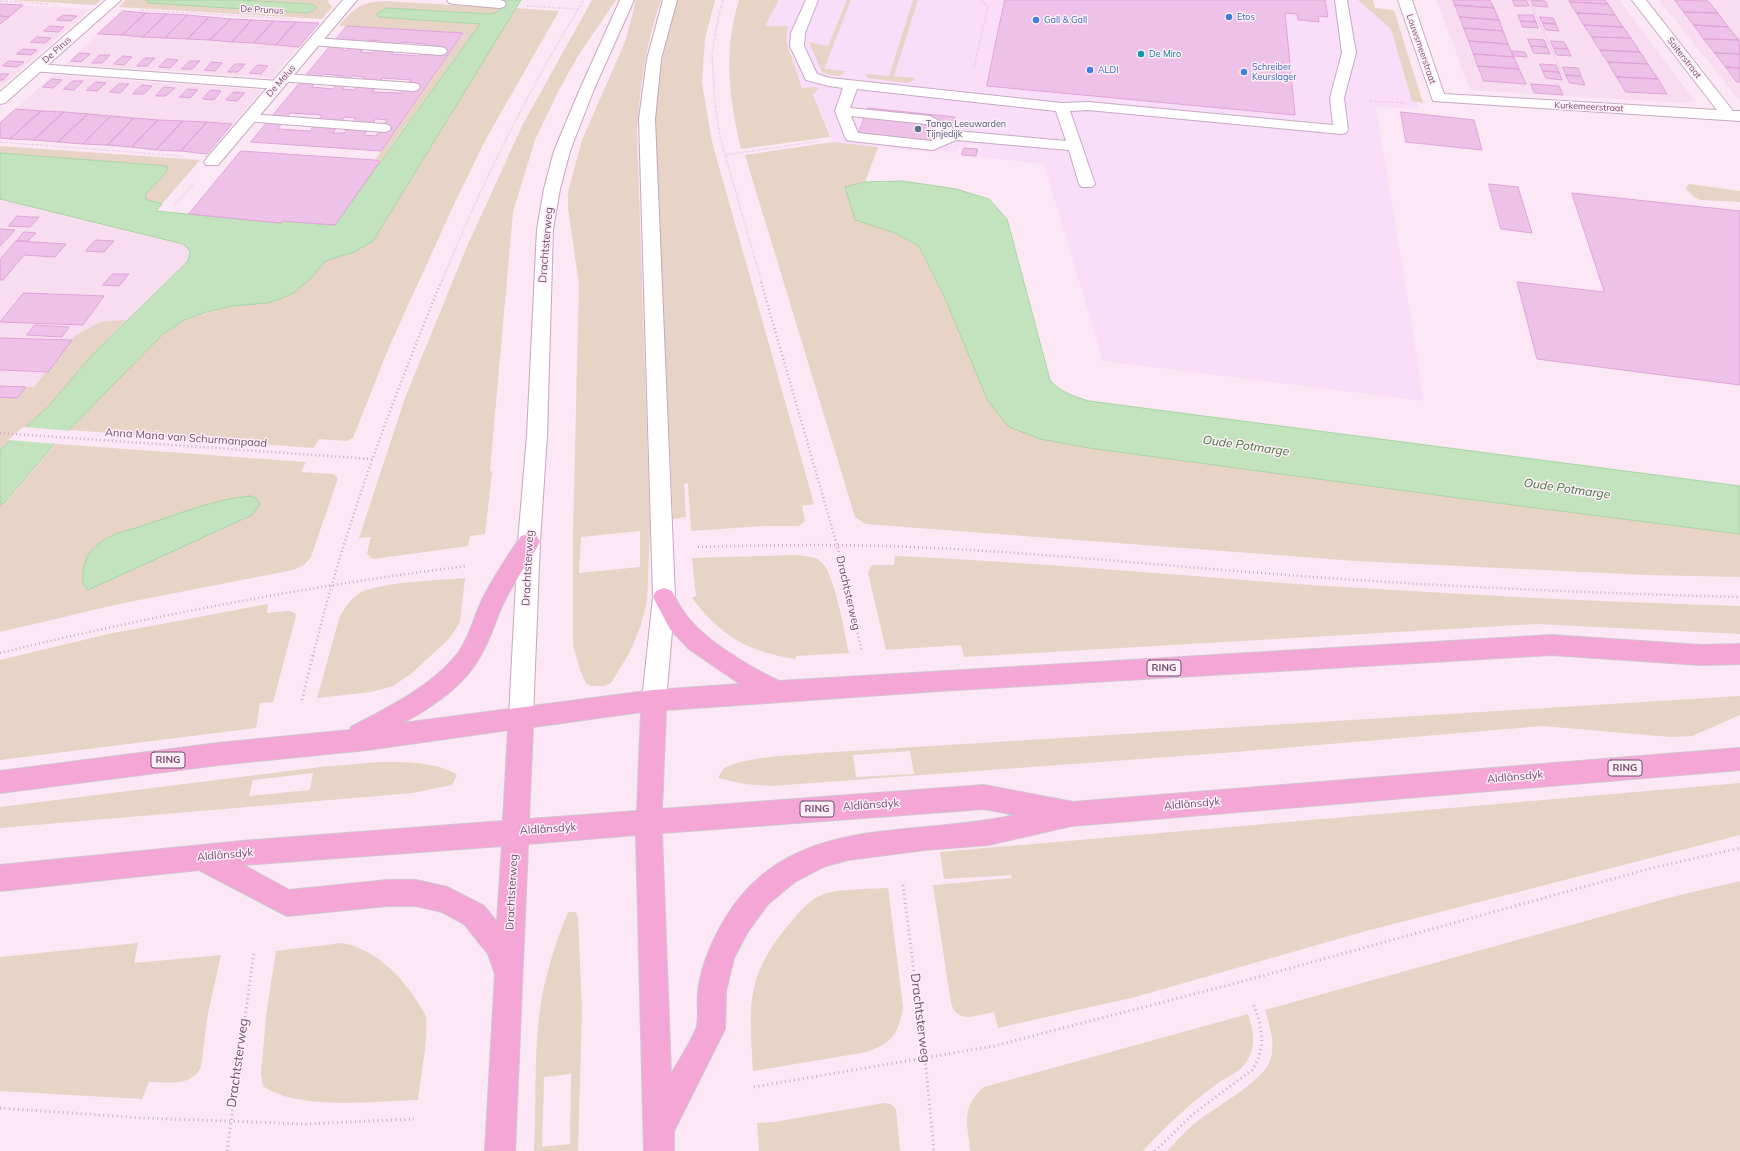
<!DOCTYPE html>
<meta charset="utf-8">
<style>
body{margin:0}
canvas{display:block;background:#fbe8f4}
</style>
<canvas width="1740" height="1151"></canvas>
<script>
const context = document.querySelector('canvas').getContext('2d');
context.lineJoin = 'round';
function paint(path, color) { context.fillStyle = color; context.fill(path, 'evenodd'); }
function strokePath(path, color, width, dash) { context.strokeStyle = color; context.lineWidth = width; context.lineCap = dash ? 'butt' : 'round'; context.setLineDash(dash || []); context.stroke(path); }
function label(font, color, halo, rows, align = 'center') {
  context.font = font + ' Mulish,sans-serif'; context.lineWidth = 3; context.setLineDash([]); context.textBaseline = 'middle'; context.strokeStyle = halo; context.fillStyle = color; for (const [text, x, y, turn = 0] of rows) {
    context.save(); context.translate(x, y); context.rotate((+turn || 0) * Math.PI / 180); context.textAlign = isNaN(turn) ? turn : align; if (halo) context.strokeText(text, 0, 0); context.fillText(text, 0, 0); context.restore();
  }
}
const residential = new Path2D(`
 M1437,0H1619L1695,101L1681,103L1470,90Z
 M1659,0H1740V101Z
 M0,4L90,9L0,88Z
 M123,11L231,19L319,23L272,78L66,64Z
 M53,75L262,90L207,154L0,138V123Z
 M0,199L184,244L190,251L188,261L92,355L0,425Z`);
const commercial = new Path2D(`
 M779,0H1363L1394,25L1419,109L1376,107L1424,401L1103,361L1044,164L979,157L981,147L973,144L958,147L956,153L939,151L937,153L833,142L813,95L819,88L814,87L802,88L786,41L788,26H765Z`);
const green = new Path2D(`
 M10,0H101L95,5Z
 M126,0H146L149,3L311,4L240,0H327L332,7L322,19L119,7Z
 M592,0H616L578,56L559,90L535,140L513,212L490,470L492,472L485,534L470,536L468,546L374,559L370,558L367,553L371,537L359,538L405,398L465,251L522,126Z
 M636,0H661C646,43 640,85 637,131L650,528L647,602L641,625L630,652L611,683L604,686H591L586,683L580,670L573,645V534L579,284L568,208V192L582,140L625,42ZM640,531V567L579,573L581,537Z
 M677,0H715L705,38L702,83L712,142L814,504L802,506L805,521L799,526H764L691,531L688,483L684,484L686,517L673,519L655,131C656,83 663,46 677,0Z
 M739,0H779L765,26H788L786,41L802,88L814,87L819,88L813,95L830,137L741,149C729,97 723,53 739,0Z
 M847,0H851L824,69L846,71L840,76L830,75L822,72L809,42L828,46Z
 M913,0H918L894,76L915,78L914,80L908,83L868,78L866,74L889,76Z
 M1358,0H1373L1375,8L1394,10L1423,103L1412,101L1391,29Z
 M385,1L500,8L497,12L490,14L386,8L377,14L378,17L480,24L380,161L375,160L463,34L339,26C354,8 361,2 385,1Z
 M515,8L559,11L486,139L456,200L389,347L353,438L347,441L319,439L314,448L69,430L163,334L184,320L231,306L267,303L312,277L324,261L354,252L389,216Z
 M833,142L878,147L865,182L845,187L855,220L895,233L919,246L943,294L988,401L1040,439L1089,448L1451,497L1740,534V577L1646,575L1356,561L865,524L855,517L745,155Z
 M0,146L200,160L162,204L145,199L146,194L168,170L0,153Z
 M1689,184L1740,191V202L1701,200L1694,197L1686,189Z
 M126,320L92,355L48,407L0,450V386L34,387L75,336L100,322Z
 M56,444L306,462L301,472L333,474L338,478L311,557L303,566L293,570L119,604L0,632V505L6,502Z
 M795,555C803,556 813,556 819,560C835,570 844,633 849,653L796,656L795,659C747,651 722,637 692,598L696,596L692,558Z
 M895,556C1034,562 1172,575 1311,585C1454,594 1597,602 1740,606V634L1536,624L964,657L961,645L886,650L868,573L871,566L875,565H894Z
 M465,578L460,622L450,638L412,673L393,686L371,692L317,698L340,616C345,607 351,599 360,593C379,582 442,580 465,578Z
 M268,604L267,613L288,611L295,613L296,616L273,702L260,703L256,728L0,760V660L108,634Z
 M1740,696V715L1692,736L1670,737L1543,726L1223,753L771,786L744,784L718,778L723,769C745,756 791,756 818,753ZM910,751L914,774L856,777L853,755Z
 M378,762C403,762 435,761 457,775L452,785L412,793L0,828V807L321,767ZM313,773L310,790L249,796L253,780Z
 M1740,783V835L1366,931L1135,997L998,1028L994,1012C976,1015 958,1025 951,1003L933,885L1012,878L1011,875L944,879L940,852Z
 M1740,881V1151H1167C1176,1142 1185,1131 1195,1123C1214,1108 1262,1082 1270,1061C1276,1044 1270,1027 1265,1010L1672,897Z
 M888,888L903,1007C899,1033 892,1043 867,1052L753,1071C750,1004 744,978 790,923C800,912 809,899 824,894C837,889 872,889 888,888Z
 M568,912H575L578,917L582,1009L578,1151H534C537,1101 533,1046 542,996C548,967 557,939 568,912ZM571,1074L570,1144L542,1147L544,1077Z
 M138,943L134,963L221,955L208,1013L201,1067C192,1087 168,1082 149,1082L142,1099L0,1091V957Z
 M342,943C374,949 400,974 417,1001C419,1005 423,1010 425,1014C430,1029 420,1082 418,1100C374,1101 299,1111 263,1086L261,1074L266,1016L276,951Z
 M1248,1014C1253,1030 1257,1045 1247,1061C1241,1072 1228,1076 1218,1083C1191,1103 1165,1126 1143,1151H970C968,1124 960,1107 984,1087Z
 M884,1103L891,1104L896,1109L900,1151H759L757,1123L774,1122Z`);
const water = new Path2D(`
 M146,0H240L311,4L316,7L313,11L307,13L149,3Z
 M506,0H521L373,241L354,252L325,261L312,277L294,293L280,299L267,303L231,306L207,312L184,320L163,334L53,446L5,502L0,505V450L48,407L92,355L188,261L190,251L183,244L0,199V153L167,166L168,170L146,194L145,199L162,204L156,211L281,223L282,221L335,225L480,24L378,17L377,14L386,8L490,14L497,12Z
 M903,181L956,189L989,199L1007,219L1050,380C1060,392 1073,396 1089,401L1740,486V534L1451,497L1089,448L1040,439L1009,427L988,401L943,294L919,246L895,233L855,220L845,187L865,182Z
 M250,496L256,498L260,504L252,515L88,590C83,586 82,580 83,574C83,558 93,546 107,538C116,533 129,530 139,527C172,516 215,499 250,496Z`);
const pier = new Path2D(`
 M23,427H25L72,431L58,444L8,440Z`);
const building = new Path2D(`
 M1005,0H1325L1328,17L1318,16L1319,22L1300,20H1298L1297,14L1285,13L1295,115L987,86Z
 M1453,0H1490L1494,8L1455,5Z
 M1513,0H1526L1529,6H1515Z
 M1532,0L1545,1L1548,7L1534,6Z
 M1569,0H1605L1608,4L1570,2Z
 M1675,0L1708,1L1718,13L1684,12Z
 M1570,2L1608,4L1615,15L1577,13Z
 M0,4L23,5L9,17L0,16Z
 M1455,5L1494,8L1499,20L1460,17Z
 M123,11L146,13L122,35L98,34Z
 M1684,12L1718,13L1728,27L1694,25Z
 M146,13L167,14L143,37L122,35Z
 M1577,13L1615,15L1623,27L1584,25Z
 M167,14L188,15L165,38L143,37Z
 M63,15L77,16L71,21L57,20Z
 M188,15L209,17L188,39L165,38Z
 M1518,15H1533L1536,22L1521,21Z
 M0,16L9,17L0,24Z
 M209,17L231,19L210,40L188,39Z
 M1460,17L1499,20L1503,31L1464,28Z
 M1540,17L1553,18L1556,24L1543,23Z
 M231,19L252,20L232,42L210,40Z
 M252,20L274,21L254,43L232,42Z
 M274,21L296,22L276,45L254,43Z
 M1521,21L1536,22L1538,28L1523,27Z
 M296,22L319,23L299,47L276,45Z
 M1543,23L1556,24L1559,31L1546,30Z
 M1584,25L1623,27L1631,38L1592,37Z
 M1694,25L1728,27L1739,40L1704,39Z
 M50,26L64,27L58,32L44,31Z
 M347,26L463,33L381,151L251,142ZM352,39H356L346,51L342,50ZM370,40L381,41L372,53L361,52ZM401,42L427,44L418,56L392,54ZM323,74L343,76L333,89L312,87ZM353,76L364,77L354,90L343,89ZM383,78L411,80L401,93L373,92ZM291,113L322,115L310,131L278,129ZM345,117L356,118L344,133H333ZM376,119L387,120L376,136L364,135Z
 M1464,28L1503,31L1508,44L1469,41Z
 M37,37L51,38L45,43L31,42Z
 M1592,37L1631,38L1640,52L1600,50Z
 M1528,39L1544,40L1547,47L1531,46Z
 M1704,39L1739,40L1740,54L1715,53Z
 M1469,41L1508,44L1514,57L1474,54Z
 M1551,41L1564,42L1568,49L1554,48Z
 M1531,46L1547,47L1550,54L1534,53Z
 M1554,48L1568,49L1571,56L1557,55Z
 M23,49L37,50L31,55L17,54Z
 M1600,50L1640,52L1648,64L1608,62Z
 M1512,51L1525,52L1527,57L1514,56Z
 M80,53L90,54L81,62L71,61Z
 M1715,53L1740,54V68L1726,67Z
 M1474,54L1514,57L1519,69L1478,66Z
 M100,55H110L102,63H92Z
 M123,56L132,57L124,65L114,64Z
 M145,58H155L147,66H137Z
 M167,59L178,60L170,68L159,67Z
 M9,61L24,62L17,67L3,66Z
 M190,61H200L192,69H182Z
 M212,62L222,63L215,71L205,70Z
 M1608,62L1648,64L1658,79L1617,77Z
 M235,64H245L238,72H228Z
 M1540,64L1556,65L1559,72L1543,71Z
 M258,65L268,66L261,74L250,73Z
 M1478,66L1519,69L1526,84L1484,81Z
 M1563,67L1578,68L1581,76L1566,75Z
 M1726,67L1740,68V82H1737Z
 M1543,71L1559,72L1562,80L1546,78Z
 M0,74H9L3,80H0Z
 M1566,75L1581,76L1585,85L1570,83Z
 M1617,77L1658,79L1667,94L1626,92Z
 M52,79L62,80L53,88L43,87Z
 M73,81H83L74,90L64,89Z
 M96,82L106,83L97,91L87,90Z
 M119,84H129L120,93L110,92Z
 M1531,84L1559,86L1563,95L1535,93Z
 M142,85L152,86L144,94H133Z
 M164,87L175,88L166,96H156Z
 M188,89L198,90L190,98L180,97Z
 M211,90L221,91L214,100L203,99Z
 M234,92L245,93L237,101L226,100Z
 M868,108L955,117L947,145L858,136Z
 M16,109L41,111L10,139L0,138V123Z
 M41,111L64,112L34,140L10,139Z
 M64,112L88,114L58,142L34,140Z
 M1401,112L1474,120L1482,150L1406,142Z
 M88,114L111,116L83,144L58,142Z
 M111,116L134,118L108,145L83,144Z
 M134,118L158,120L132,147L108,145Z
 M158,120L183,121L156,150L132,147Z
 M183,121L207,122L181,151L156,150Z
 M207,122L232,124L207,154L181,151Z
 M964,148L978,149L976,156L962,155Z
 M241,151L375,160L380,161L335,225L282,221L281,223L189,214Z
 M1489,184L1518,187L1532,233L1501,229Z
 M1572,193L1740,211V385L1537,359L1517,282L1604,292Z
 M17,216L30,217H39L30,227L9,226Z
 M0,229L15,230L0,246Z
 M24,232L36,233L28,241H17Z
 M96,240L114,241L104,252L86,251Z
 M16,241L66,244L55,257L24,255L3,280H0V260Z
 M113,274H129L119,286L103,285Z
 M24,293L104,296L83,325L0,322Z
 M35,325L69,327L62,337L27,335Z
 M0,338L72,340L48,372L0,370Z
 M0,386L26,387L17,398L0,397Z`);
const pathFar2 = new Path2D(`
 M723,0L718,19L712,54L715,105L721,141L762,283
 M1529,0L1563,75
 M0,1L60,5
 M527,6L578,9
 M141,10L294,19
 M974,68L988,6L979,0
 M1370,101L1406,103
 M0,142L183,156
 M725,155L820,141
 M174,206L194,183
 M441,283C481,185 528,90 584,0`);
const pathFar1 = new Path2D(`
 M761,282L837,545L862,652
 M0,433L372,459
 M698,547C770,545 841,544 913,547C1033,552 1154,565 1274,574C1429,586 1584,593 1740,597
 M0,653C154,615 309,586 466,566
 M313,656C344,528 391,404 441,282`);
const path = new Path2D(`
 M302,700L313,655
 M903,885L925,1059L934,1151
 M754,1087L994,1046L1244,981L1652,868L1740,848
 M0,1108L143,1118L306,1124L414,1119
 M227,1151L254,952
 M1155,1151L1193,1114L1252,1070C1267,1048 1262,1026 1253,1003`);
const service = new Path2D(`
 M806,0H818L805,33L804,46L817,74L830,78L1062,103L1088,102L1333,125L1330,98L1342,53L1335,0H1347L1356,53L1344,98L1348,130L1346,133L1341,134L1088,110L1070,111L1095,184L1092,187H1082L1079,184L1069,150L956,140L933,150L852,141L847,140L845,137L835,111L843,88L829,86L806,80L790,46L791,33ZM857,89L1056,111L1066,141L957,131L930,116L850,108ZM851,116L926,124L943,135L931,141L858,133Z
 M315,38L440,47L445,48L447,51L445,54L440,55L310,45L308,42L310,39Z
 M36,64L278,81L283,82L285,85L283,88L278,89L31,71L29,68L31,65Z
 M284,74L413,83L418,84L420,87L418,90L413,91L279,81L277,78L279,75Z
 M250,114L384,124L389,125L391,128L389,131L384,132L245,121L243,118L245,115Z`);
const minor = new Path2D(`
 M106,0H121L5,103L0,104V92Z
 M343,0H357L218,165H206L204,162L206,159Z
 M447,0H499L504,1L506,4L504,7L499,8L454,4L449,3Z
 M1398,0H1412L1444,94L1717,110L1632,0H1646L1733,111H1740V121L1433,101Z`);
const secondary = new Path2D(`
 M620,0H634L594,89L570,151L560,189L553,229L547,435L540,542L533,717L530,724L521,728L512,724L509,717L518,542L527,435L537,229L544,189L554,151L580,89Z
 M663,0H677L661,59L655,119L675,597L666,700L662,707L654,710L646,707L642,700L653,597L639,119L647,59Z`);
const primary = new Path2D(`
 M529,534L537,536L540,542C529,562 515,580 505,600C496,617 492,636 482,653C466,685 433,706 403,723L654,690L740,684L689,649L670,629L653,597L656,591L664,588L672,591C676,599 680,608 686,615C705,641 750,667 779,681L1551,635L1701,645L1740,644V664L1701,665L1551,655L939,691L666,710L662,809L984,785L1073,802L1740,748V770L1071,826L988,845L924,850L848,860L823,867L796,881L768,904L747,933L734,958L726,991L725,1029L674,1131V1151H644L636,835L528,844L515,1151H485L495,974L488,954L464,924L442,912L416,906H387L287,916L199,870L0,891V865L242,841L503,821L508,730L367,750L218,765L0,793V771L218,743L350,730L351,727C389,707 431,687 458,653C470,637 474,616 483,598C494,576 508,556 521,536ZM641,712L637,811L529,819L533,727ZM984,809L1016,815C895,841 772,808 711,946C705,960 699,978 698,993C697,1003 699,1015 697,1026C694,1037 678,1062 671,1074L662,833ZM502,846L497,922L484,906L447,887L416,880H387L289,890L243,865Z`);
const markers = [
 [1229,17,4,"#3f7fe0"],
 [1036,20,4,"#3f7fe0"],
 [1141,54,4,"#0f9aa8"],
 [1090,70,4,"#3f7fe0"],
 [1244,72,4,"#3f7fe0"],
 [918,129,4,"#5c6f8a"]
];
const farStreetnames = [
 ["De Prunus",262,10,3],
 ["Louwsmeerstraat",1421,49,71],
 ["De Pirus",57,50,-42],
 ["Saiterstraat",1684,58,52],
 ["De Malus",281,81,-49],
 ["Kurkemeerstraat",1589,107,3]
];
const farShopnames = [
 ["Etos",1237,17],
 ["Gall & Gall",1044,20],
 ["Schreiber",1252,67],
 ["Keurslager",1252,77],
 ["ALDI",1098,70]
];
const farCulturenames = [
 ["De Miro",1149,54]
];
const farServicenames = [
 ["Tango Leeuwarden",926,124],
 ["Tijnjedijk",926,134]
];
const shields = [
 [1164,668,34],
 [168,760,34],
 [1625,768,34],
 [817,809,34]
];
const shieldNames = [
 ["RING",1164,668],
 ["RING",168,760],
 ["RING",1625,768],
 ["RING",817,809]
];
const streetNames = [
 ["Drachtsterweg",546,245,-85],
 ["Anna Maria van Schurmanpaad",186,438,4],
 ["Drachtsterweg",528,568,-87],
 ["Drachtsterweg",848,593,77],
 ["Aldlânsdyk",1515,777,-5],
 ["Aldlânsdyk",1192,804,-5],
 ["Aldlânsdyk",871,805,-4],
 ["Aldlânsdyk",548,829,-4],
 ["Aldlânsdyk",225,855,-5],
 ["Drachtsterweg",512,892,-87]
];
const waterNames = [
 ["Oude Potmarge",1246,446,8],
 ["Oude Potmarge",1567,489,8]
];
const nearStreetnames = [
 ["Drachtsterweg",920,1018,83],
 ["Drachtsterweg",238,1063,-82]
];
paint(residential, '#f7ddef');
paint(commercial, '#faddf9');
paint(green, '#e8d3c7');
paint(water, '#c2e3be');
strokePath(water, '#a9d4a5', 1);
paint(pier, '#fbe8f4');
paint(building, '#eec2e8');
strokePath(building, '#e0a3d8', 1);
strokePath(service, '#c7aac2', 2);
strokePath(minor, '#c7aac2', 2);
strokePath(secondary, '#c8a5c1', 2);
strokePath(primary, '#d2c6d1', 2);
strokePath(pathFar2, '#d3a5cd', 1.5, [0.5, 2]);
strokePath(pathFar1, '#d3a5cd', 2.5, [1, 3]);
strokePath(path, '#d3a5cd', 3, [1, 3.5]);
paint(service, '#fff');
paint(minor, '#fff');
paint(secondary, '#fff');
paint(primary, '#f4a6d6');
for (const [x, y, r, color] of markers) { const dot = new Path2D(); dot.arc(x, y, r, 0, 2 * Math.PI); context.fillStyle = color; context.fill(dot); strokePath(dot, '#feeef8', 1.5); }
label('9px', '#734e6f', '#feeef8', farStreetnames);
label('9px', '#366cbe', '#feeef8', farShopnames, 'left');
label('9px', '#0d838f', '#feeef8', farCulturenames, 'left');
label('9px', '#4e5e75', '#feeef8', farServicenames, 'left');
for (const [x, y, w] of shields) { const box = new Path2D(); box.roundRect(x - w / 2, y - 8, w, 16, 3); context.fillStyle = '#feeef8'; context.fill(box); strokePath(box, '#734e6f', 1); }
label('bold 10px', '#734e6f', null, shieldNames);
label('11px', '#734e6f', '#feeef8', streetNames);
label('italic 12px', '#467742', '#feeef8', waterNames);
label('13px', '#734e6f', '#feeef8', nearStreetnames);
</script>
